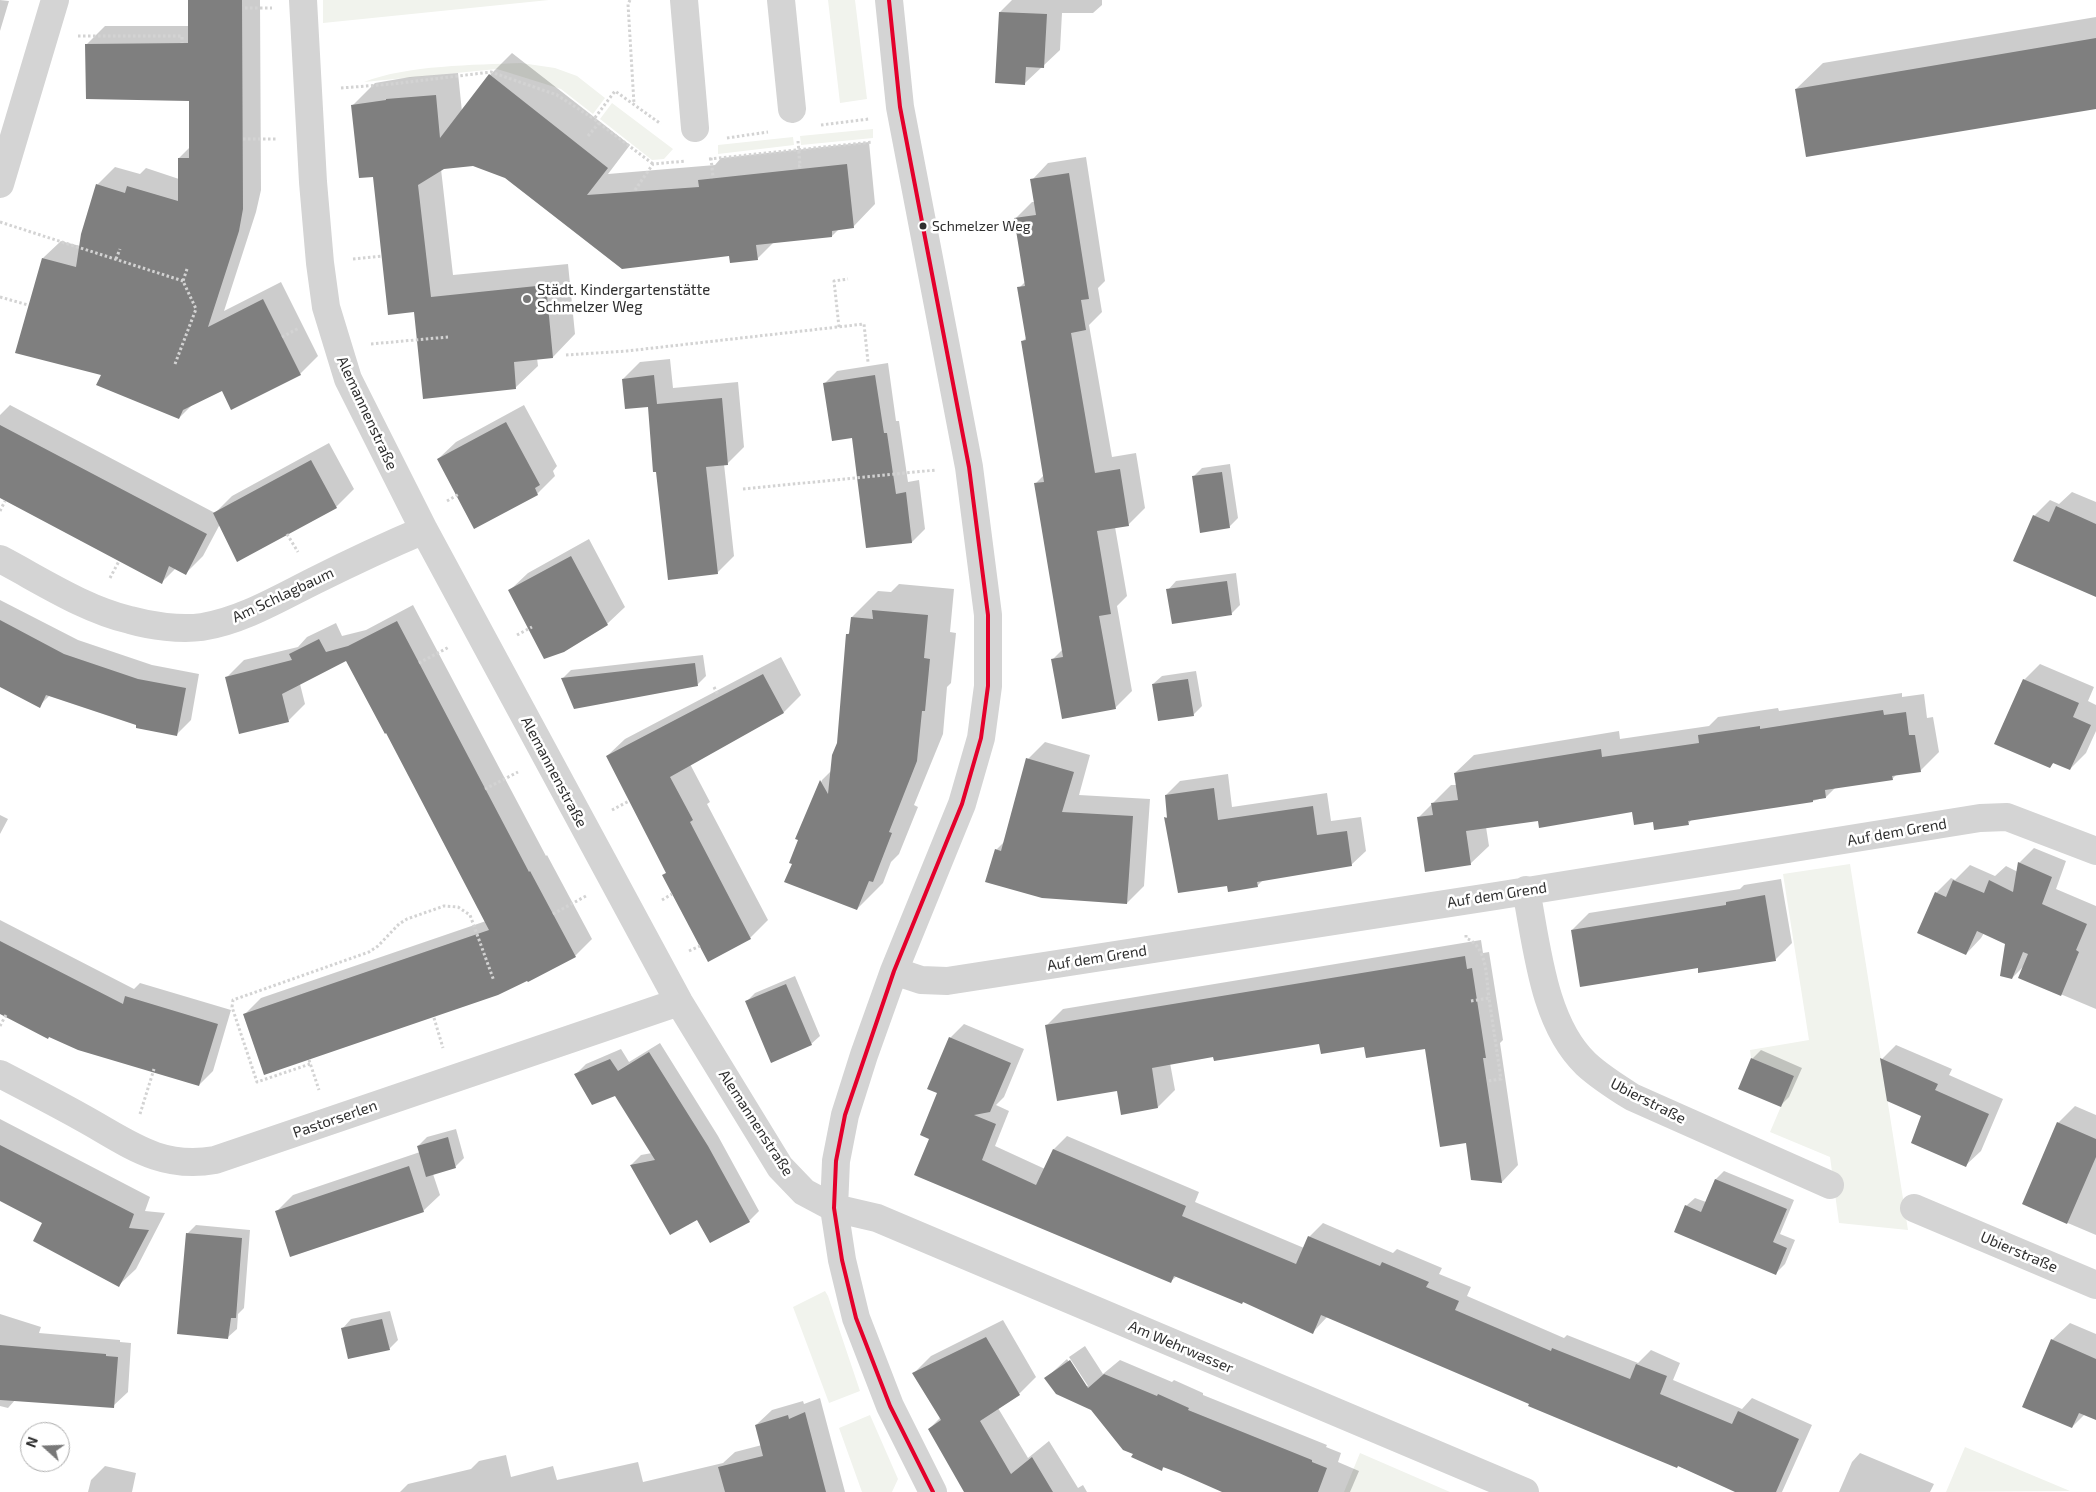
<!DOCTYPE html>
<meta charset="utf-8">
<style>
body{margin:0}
#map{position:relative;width:2096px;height:1492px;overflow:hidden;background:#fff;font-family:"Exo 2",sans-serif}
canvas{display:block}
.north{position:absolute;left:20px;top:1422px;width:50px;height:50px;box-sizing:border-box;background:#fff;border:1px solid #acacac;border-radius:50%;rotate:290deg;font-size:14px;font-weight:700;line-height:20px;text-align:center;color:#2f2f2f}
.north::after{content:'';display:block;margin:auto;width:18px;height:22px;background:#787878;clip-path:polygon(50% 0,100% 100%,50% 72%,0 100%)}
</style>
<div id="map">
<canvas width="2096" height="1492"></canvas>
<div class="north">N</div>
</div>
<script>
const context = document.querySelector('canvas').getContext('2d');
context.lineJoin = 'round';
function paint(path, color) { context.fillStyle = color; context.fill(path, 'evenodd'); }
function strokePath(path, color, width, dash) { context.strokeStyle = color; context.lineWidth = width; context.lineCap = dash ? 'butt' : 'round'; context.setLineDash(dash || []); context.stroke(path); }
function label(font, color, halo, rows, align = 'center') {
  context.font = font + ' "Exo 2",sans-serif'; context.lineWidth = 5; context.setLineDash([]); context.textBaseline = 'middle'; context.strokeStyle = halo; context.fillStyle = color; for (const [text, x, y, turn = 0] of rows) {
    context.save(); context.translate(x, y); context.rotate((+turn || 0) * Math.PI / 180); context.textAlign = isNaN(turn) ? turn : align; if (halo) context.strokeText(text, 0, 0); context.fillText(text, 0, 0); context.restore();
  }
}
const green = new Path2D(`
 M323,0H549L323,23Z
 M828,0H855L867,99L840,103Z
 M521,63L555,68L577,76L605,98L593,114L561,89L497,69L364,82C407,65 475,65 521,63Z
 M612,103L673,149L664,159L652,160L600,119Z
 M873,129V138L801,145L800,136Z
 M793,137L794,145L718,154V145Z
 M1850,864L1908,1230L1839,1223L1830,1157L1770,1132L1794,1076L1751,1058L1750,1050L1809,1040L1783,874Z
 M825,1291L828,1296L860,1391L829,1403L793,1307Z
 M870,1415L898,1479L892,1492H862L839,1428Z
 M1965,1447L2070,1491L1946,1492Z
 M1360,1453L1450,1492H1344Z`);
const shadow = new Path2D(`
 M0,0L9,1L0,31Z
 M189,0H260L261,190L256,212L224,311L281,282L318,356L300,374L222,390L193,404L179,418L102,374L43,258L61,241L80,246L97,185L115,167L140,174L146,168L179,179V158L190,147V100L87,44L105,26H189Z
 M1012,0H1102V5L1093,13H1062L1060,50L1025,83L1000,12Z
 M2096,17V108L1796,89L1823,63Z
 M512,53L630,145L608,174L715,165L721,158L869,142L875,204L853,227L839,229L832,236L774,242L757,259L730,254L474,165L443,168L441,169L453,275L568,264L575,334L553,357L537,358L538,366L515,388L415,311L353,105L375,83L410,77L458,73L462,112L490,75Z
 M1086,157L1105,281L1098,288L1102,312L1089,325L1112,457L1136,453L1145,508L1128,525L1115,527L1127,596L1117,606L1132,691L1115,708L1052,660L1063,649L1035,484L1044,475L1023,341L1027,337L1019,288L1026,281L1015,219L1032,202H1035L1032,180L1048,163Z
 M670,359L673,388L738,382L744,447L727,464H724L734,556L717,573L657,470L649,406L623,379L640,362Z
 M888,363L896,421H899L908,482L919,480L925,529L912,542L867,547L853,437L824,384L837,371Z
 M10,405L215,513L232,496L329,443L354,489L336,507L220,524L203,556L186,573L176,568L162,582L0,496V415Z
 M524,405L557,466L553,471L555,476L537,494L438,459L456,442Z
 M1230,464L1238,518L1229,527L1193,477L1202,468Z
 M2072,492L2096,502V596L2034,516L2050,500L2059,504Z
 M589,539L625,607L607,624L510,590L528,573Z
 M1236,573L1240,605L1232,613L1173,622L1168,590L1176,581Z
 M899,584L954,589L950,632L956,633L951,683L947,687L943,734L914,805L918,807L899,854L891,862L883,883L857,909L793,863L799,839H797L822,780L832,770L838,743L847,635L850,632L852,617L878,591L891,592Z
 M0,600L78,640L152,665L199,674L191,720L177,734L50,695L39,706L0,685Z
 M413,605L546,856L547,855L592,939L575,956L245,1014L261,998L486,921L387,732L346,659L300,684L305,704L288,721L227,677L244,660L298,647L307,637L336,623L342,636L366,630Z
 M703,655L706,676L698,684L563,678L571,670Z
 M781,657L801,695L784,712L690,764L710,802L707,804L768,920L750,938L709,960L667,872L607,756L625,739Z
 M2040,664L2094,687L2088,701L2096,705V731L2086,753L2070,769L2054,762L2050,767L2024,680Z
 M1196,671L1202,706L1193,715L1153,684L1162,676Z
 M1902,693V697L1924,694L1927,718L1933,717L1939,752L1920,771L1897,774L1892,779L1836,787L1826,797L1813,801L1692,819L1688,824L1654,821L1633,811L1540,819L1486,827L1489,846L1470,864L1418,818L1451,785H1457L1455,773L1474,755L1619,731L1620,739L1709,726L1718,717L1778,708L1779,711Z
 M1045,742L1090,755L1079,795L1150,799L1144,886L1127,903L996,850L1005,841L1028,759Z
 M1228,774L1232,807L1327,793L1331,821L1361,817L1366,851L1351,865L1263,880L1257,886L1228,884L1166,818L1168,815L1166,795L1180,781Z
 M0,815L8,819L0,834Z
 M2034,848L2066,861L2056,889L2096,906V1009L2020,977L2024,966L2012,978L2006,943L1984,933L1981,938L1966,954L1936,893L1951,878L1955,880L1970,865L1995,876L2006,866L2018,872L2019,863Z
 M1781,879L1792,943L1775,960L1699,967L1572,930L1589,913L1740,889L1744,885Z
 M0,920L134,989L140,983L231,1010L213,1071L199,1085L0,1012Z
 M1481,940L1483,953L1489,952L1503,1040L1500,1043L1518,1165L1502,1182L1467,1142L1427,1047L1320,1043L1214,1055L1170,1063L1175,1090L1158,1107L1122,1113L1118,1090L1046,1026L1063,1009Z
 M795,976L820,1036L811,1044L746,1002L755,993Z
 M964,1024L1024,1049L1004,1097L996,1105L1009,1111L995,1146L1045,1169L1054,1149L1067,1136L1199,1192L1195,1202L1304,1248L1309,1237L1323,1223L1393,1253L1397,1249L1442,1268L1439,1274L1471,1287L1467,1296L1564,1338L1567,1335L1638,1363L1651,1350L1680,1363L1673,1380L1742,1409L1752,1398L1812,1425L1782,1492H1739L1328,1316L1313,1332L1243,1301L1177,1276L1171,1281L931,1138L950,1038Z
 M660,1043L718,1136L759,1211L749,1221L697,1218L631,1165L641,1155L652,1153L616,1095L576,1074L586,1064L621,1049L629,1062Z
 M1896,1045L1952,1069L1949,1075L2003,1099L1981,1151L1966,1165L1923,1116L1882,1059Z
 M1761,1050L1802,1068L1789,1097L1781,1105L1752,1059Z
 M2075,1106L2096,1115V1235L2023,1204L2058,1123Z
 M0,1119L150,1197L145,1211L165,1213L136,1269L119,1285L44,1223L0,1200Z
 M456,1129L464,1158L456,1166L433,1174L440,1195L423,1211L276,1212L293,1195L420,1152L418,1146L427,1137Z
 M1724,1171L1794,1200L1780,1234L1795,1240L1785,1264L1776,1273L1686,1206L1695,1198L1706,1202L1716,1179Z
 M196,1225L250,1230L244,1308L238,1314L237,1329L228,1337L187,1234Z
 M390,1311L398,1340L389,1349L343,1328L351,1319Z
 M0,1314L41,1327L39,1333L120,1340V1342L131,1343L128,1392L113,1406L16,1399L8,1408L0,1406Z
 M1003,1320L1036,1377L1019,1394L998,1408L1028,1458L1049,1441L1078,1488L1083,1485L1087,1492H965L929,1429L941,1417L914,1373L931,1356Z
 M2070,1323L2096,1334V1419L2085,1414L2072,1427L2052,1340Z
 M1085,1346L1103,1374L1120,1360L1172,1382L1174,1380L1203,1393V1395L1327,1445L1326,1447L1341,1453L1338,1462L1359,1471L1350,1492H1226L1165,1466L1162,1469L1134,1453L1092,1409L1046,1378L1067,1359L1085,1386H1088L1069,1357Z
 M820,1398L845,1492H400L408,1484L471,1469L479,1461L506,1455L511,1477L553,1466L557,1480L638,1462L643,1482L723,1463L735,1452L762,1445L756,1425L772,1410L803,1401L804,1404Z
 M1860,1453L1934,1484L1930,1492H1839L1852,1462Z
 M105,1466L136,1473L132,1492H88L91,1480Z`);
const building = new Path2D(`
 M188,0H242L243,209L239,231L208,327L263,299L301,375L231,410L222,391L183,410L179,419L96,385L101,375L15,353L42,258L76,267L81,234L96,184L125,193L127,186L178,201V158H189V101L86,99L85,44L188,43Z
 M999,12L1047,14L1044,68L1026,67L1025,85L995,83Z
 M2096,38V109L1806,157L1795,89Z
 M489,74L608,168L587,195L699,187L698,180L847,164L854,228L832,231V237L756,245L758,260L730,263L729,256L622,269L505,178L473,166L444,169L418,185L431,297L546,285L553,358L514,362L516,389L423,399L414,312L388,315L373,177L359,178L351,105L386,100V99L436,95L440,138Z
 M1069,173L1089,299L1081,300L1086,330L1071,333L1095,473L1120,469L1129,526L1097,531L1111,614L1099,616L1116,709L1062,719L1051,659L1063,657L1034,483L1044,482L1021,341L1026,340L1017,287L1025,286L1014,218L1036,215L1030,179Z
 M654,375L657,404L722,398L728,465L706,467L718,574L668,580L656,472H653L648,407L625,409L622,379Z
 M875,375L884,433H887L896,494L906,492L912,543L866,548L852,438L832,441L823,383Z
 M506,422L540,485L535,488L538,495L474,529L437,459Z
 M0,425L207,534L186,575L169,566L162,584L0,498Z
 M311,460L337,508L237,562L213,513Z
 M1222,472L1230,528L1200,533L1192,476Z
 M2056,506L2096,524V597L2013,561L2033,515L2049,522Z
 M571,556L608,625L564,652L544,659L508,590Z
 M1227,581L1232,615L1172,624L1166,589Z
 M872,610L928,615L924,658L930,659L925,711H922L917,761L889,832L892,833L873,882L869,881L857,910L784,882L792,864L789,863L798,840L795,839L820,780L828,794L832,755L837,743L846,634H849L851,617L873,619Z
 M0,620L64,654L138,679L186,688L177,736L136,728V725L46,695L40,708L0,687Z
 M397,621L529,872L530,871L576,957L528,982L527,981L498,995L264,1075L243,1014L489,930L386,733L385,734L346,661L282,694L289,722L239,734L225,677L292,660L289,654L319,639L326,652L348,646Z
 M695,663L698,686L574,709L561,678Z
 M763,674L784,713L670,777L693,820L690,822L751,939L708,962L662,875L666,873L606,756Z
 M1188,679L1194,716L1158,721L1152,684Z
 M2023,679L2079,703L2073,717L2091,725L2070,770L2053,763L2050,768L1994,744Z
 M1883,710L1884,715L1906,712L1909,735H1915L1921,772L1892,776L1893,780L1825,790L1826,798L1813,800V802L1688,821L1689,825L1654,830L1653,822L1634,825L1632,812L1539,828L1538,821L1466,831L1471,865L1425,872L1417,817L1433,815L1431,803L1458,800L1454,773L1601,749L1602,757L1699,743L1698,735L1760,726V729Z
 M1026,758L1074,772L1062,812L1133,816L1127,904L1042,898L985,882L995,849L1001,851Z
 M1214,788L1218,820L1313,806L1317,835L1347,831L1352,866L1257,882L1258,887L1228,892L1227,886L1178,893L1164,817L1167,818L1165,795Z
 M2018,862L2052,877L2042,904L2087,924L2076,950L2079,952L2061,996L2018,978L2028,954L2023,952L2012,979L2000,976L2005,944L1977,931L1966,955L1917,933L1935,892L1946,897L1953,880L1984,893L1989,880L2013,892Z
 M1765,895L1776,961L1698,973V968L1580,987L1571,930L1726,905V902Z
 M0,941L123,1004L125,996L218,1024L199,1086L78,1050L49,1037L48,1039L0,1014Z
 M1465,956L1467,969L1472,968L1486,1058H1483L1502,1183L1471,1180L1466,1143L1440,1147L1425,1049L1366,1058L1364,1047L1321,1054L1319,1044L1214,1061L1213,1057L1152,1068L1158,1108L1121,1115L1117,1091L1057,1101L1045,1025Z
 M786,984L812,1045L771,1063L745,1001Z
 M949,1037L1011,1063L990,1112L974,1115L996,1124L982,1160L1036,1185L1053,1149L1186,1206L1182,1216L1296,1264L1308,1236L1380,1266L1382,1262L1429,1282L1426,1287L1459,1301L1455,1310L1551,1351L1552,1348L1630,1379L1636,1364L1667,1376L1660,1394L1732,1424L1738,1411L1799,1439L1776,1492H1735L1678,1466L1677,1468L1528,1406L1529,1404L1321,1315L1313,1334L1243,1302L1242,1304L1174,1276L1171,1283L914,1175L929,1139L920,1135L937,1093L927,1089Z
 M649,1052L708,1146L750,1222L710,1243L697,1220L670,1235L630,1165L655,1160L615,1096L592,1105L574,1074L610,1059L618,1071Z
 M1751,1058L1794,1076L1781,1107L1738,1089Z
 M1880,1058L1938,1084L1935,1090L1989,1114L1966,1167L1911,1143L1921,1116L1887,1101Z
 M2057,1122L2096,1139V1157L2067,1224L2022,1204Z
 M448,1137L456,1168L426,1177L417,1146Z
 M0,1145L134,1214L129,1228L149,1230L119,1287L33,1241L42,1223L0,1201Z
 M409,1166L424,1212L290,1257L275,1211Z
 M1715,1179L1787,1209L1773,1242L1787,1248L1776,1275L1674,1232L1685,1205L1701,1212Z
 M186,1233L242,1238L236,1318H231L228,1339L177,1334Z
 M382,1319L390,1350L348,1359L341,1328Z
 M986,1337L1020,1395L980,1421L1011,1474L1032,1457L1053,1492H964L928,1429L941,1420L912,1373Z
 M2051,1339L2096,1359V1420L2079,1413L2072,1428L2022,1407Z
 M0,1345L106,1354V1356L118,1357L114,1408L0,1400Z
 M1070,1360L1088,1388L1104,1374L1157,1396L1158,1394L1189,1408L1188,1410L1312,1460V1462L1327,1468L1318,1492H1222L1179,1473L1163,1467L1162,1471L1131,1457L1133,1454L1123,1450L1091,1410L1056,1394L1044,1378Z
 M805,1412L826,1492H725L718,1467L763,1456L755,1425L788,1415L789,1419Z`);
const path = new Path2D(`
 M630,0L628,4L634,104
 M245,8H272
 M78,36H182V43
 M341,88L392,84L491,72L557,95L594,119
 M599,123L653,164
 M821,125L869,119
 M588,136L599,123L594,119L615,91L661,124
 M727,138L768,132
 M243,139H278
 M798,141L800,166H798
 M711,158L713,178
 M709,159L872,142
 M635,190L653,164L686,161
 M0,222L183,281
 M116,259L120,249
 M353,259L382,256
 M0,297L28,305
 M839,327L834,281L848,279
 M282,337L299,328
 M371,344L448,337
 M566,355L627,351L864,324L868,362
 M175,364L196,309L183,281L187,269
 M743,489L936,470
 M447,501L459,494
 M0,511L5,501
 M287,534L298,552
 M110,578L119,561
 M517,635L532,627
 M419,663L449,647
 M714,687L718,695
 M485,789L518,772
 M612,810L629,801
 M662,900L672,894
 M553,914L586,896
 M1466,935V938C1488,947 1486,978 1489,998
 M689,951L700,946
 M1471,1001L1489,998L1501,1079L1487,1081
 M434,1018L443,1048
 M0,1026L7,1013
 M309,1060L319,1090
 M310,1064L257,1082L232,1007L233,1000L369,952L378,946L399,924L407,919L444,906L458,907L470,915L494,981
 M140,1114L154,1069`);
const minor = new Path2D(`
 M303,0L313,182L320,263L326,307L348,379L424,530L679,1002L780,1167L804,1192L834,1208L877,1218L1525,1492
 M684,0L695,128
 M781,0L792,109
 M889,0L900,107L969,467L988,615V686L981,738L962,804L894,971L864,1055L845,1115L836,1161L834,1208L842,1260L856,1318L890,1406L933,1492
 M0,184L55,0
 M0,559C42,581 84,609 130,620C151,626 180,630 202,627C241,621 278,599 314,581C350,563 386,546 424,530
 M1526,890C1537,946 1543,1023 1586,1064C1600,1077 1616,1087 1632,1097L1830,1185
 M894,971L921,980L947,981L1496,896L1980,818L2007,817L2096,851
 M0,1074C27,1088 54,1102 81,1117C127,1142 159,1170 215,1160L679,1002
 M1914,1208L2096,1285`);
const bus1 = new Path2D(`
 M889,0L900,107L969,467L988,615V686L981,738L962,804L894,971L845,1115L836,1161L834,1208L842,1260L856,1318L890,1406L933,1492`);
const markers = [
 [923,226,4.5,"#2f2f2f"],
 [527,299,5,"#787878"]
];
const busNames = [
 ["Schmelzer Weg",932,226]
];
const poiNames = [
 ["Städt. Kindergartenstätte",537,290],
 ["Schmelzer Weg",537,307]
];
const streetNames = [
 ["Alemannenstraße",367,413,65],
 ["Am Schlagbaum",283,595,-25],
 ["Alemannenstraße",554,772,62],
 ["Auf dem Grend",1897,832,-10],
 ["Auf dem Grend",1497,895,-9],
 ["Auf dem Grend",1097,958,-9],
 ["Ubierstraße",1648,1101,27],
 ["Pastorserlen",335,1119,-19],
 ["Alemannenstraße",756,1123,57],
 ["Ubierstraße",2019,1252,23],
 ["Am Wehrwasser",1181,1347,23]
];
paint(green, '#f1f3ed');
paint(shadow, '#0003');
paint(building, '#7f7f7f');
strokePath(path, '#d3d3d3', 3, [2.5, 2.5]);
strokePath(minor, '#d4d4d4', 28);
strokePath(bus1, '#e4002b', 4);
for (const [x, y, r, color] of markers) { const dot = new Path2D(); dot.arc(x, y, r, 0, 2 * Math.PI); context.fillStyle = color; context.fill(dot); strokePath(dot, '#fff', 2); }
label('14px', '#2f2f2f', '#fff', busNames, 'left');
label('15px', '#2f2f2f', '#fff', poiNames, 'left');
label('15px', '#2f2f2f', '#fff', streetNames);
</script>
